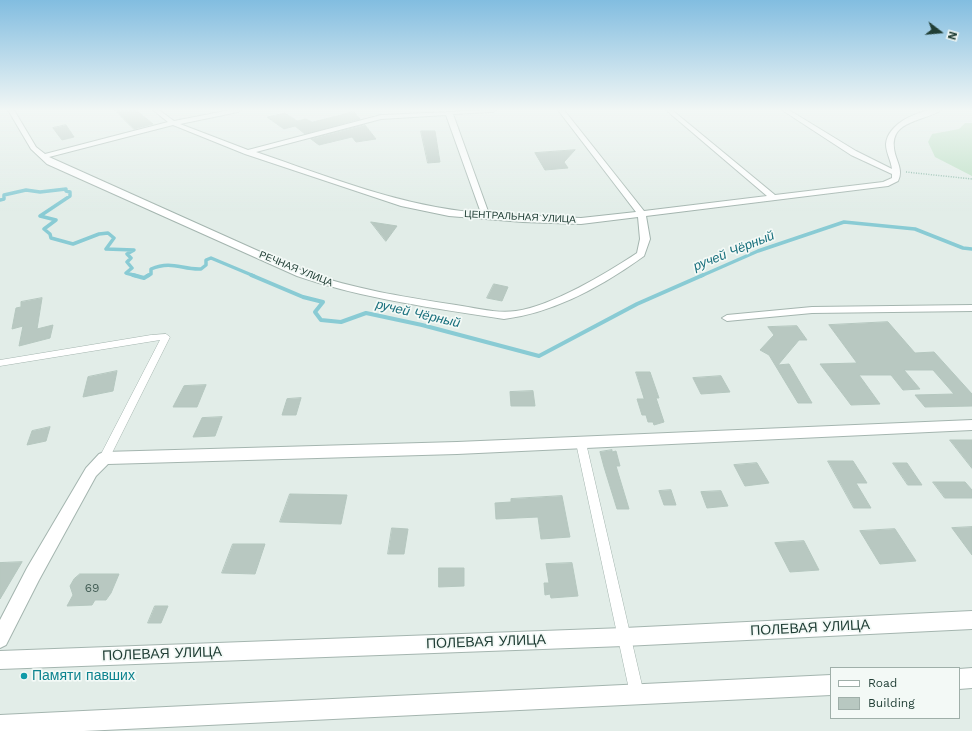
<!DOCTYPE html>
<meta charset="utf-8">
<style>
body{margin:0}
#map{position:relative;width:972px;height:731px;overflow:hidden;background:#e2ede8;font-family:"Work Sans",sans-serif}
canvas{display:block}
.legend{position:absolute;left:830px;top:667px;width:130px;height:52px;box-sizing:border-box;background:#f3f9f6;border:1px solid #9fafa9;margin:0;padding:5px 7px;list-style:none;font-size:12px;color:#213f36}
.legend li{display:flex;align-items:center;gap:8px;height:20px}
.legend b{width:20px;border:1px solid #9fafa9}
.north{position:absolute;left:920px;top:12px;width:40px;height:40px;-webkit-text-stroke:3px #f3f9f6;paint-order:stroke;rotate:106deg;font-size:11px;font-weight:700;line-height:16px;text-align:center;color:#213f36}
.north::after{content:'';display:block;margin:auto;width:14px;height:18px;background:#213f36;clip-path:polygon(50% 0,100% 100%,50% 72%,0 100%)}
</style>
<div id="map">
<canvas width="972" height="731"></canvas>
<ul class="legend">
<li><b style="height:5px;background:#fff"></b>Road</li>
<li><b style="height:11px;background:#b8c8c1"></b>Building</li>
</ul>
<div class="north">N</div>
</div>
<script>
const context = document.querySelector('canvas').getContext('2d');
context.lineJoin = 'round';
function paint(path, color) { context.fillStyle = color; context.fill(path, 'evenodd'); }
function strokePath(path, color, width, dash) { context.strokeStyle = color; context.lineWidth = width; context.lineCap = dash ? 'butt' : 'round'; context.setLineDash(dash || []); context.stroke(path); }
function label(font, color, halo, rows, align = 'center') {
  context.font = font + ' "Work Sans",sans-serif'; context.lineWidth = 3.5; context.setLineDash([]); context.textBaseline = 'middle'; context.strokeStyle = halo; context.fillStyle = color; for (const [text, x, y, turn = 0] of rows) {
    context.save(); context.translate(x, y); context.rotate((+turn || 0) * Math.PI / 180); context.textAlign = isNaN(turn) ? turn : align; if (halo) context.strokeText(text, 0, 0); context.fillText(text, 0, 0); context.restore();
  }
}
const green = new Path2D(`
 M965,123H972V176L935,157L928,142L932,134L959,129Z`);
const streamFar1 = new Path2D(`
 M0,200L4,199V195L26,190L40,192L66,189V191L70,192V196L40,216L56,220L44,229L50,234L51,238L73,244L99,234L108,233L114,238L106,249L134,250L127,254L131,258L127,262L132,268L126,273L137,276
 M147,276L151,274V269C172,260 182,270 201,269L206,265V260L211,258L254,276
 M701,276L758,251L844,222L915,229L963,248L972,249`);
const stream = new Path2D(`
 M133,275L144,278L149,275
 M251,275L303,297L323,302L315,312L321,320L341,322L366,313L422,325L539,356L637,304L703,275`);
const building = new Path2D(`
 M115,110H136L153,124L134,129Z
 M354,112L360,119L305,134L295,126L284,129L267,117L285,113L297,121L306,119L312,122Z
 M66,125L74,137L62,140L53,128Z
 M365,125L376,139L356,142L352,137L319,145L311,139Z
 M421,131H435L440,162L428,163Z
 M575,150L564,162L568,168L545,170L535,153Z
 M371,222L397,226L386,241Z
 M494,284L508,287L502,301L487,298Z
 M42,298L37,329L53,325L50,338L19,346L23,326L12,329L16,308L21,307V302Z
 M888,322L915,353L934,352L972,394V406L925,407L915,395L954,394L933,370H904L920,389L903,390L891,375H859L880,404L851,405L820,364L857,363L829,325Z
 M797,326L807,340H799L778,365L789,364L812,403H798L769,355L760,350L774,335L768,327Z
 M117,371L113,391L83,397L88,377Z
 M636,372H650L659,398H656L664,422L654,425L653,422H648L646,415H642L637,399H644Z
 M721,376L730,392L701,394L693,378Z
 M206,385L197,407H173L184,386Z
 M533,391L535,406H511L510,392Z
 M301,398L296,415H282L287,399Z
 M222,417L215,436L193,437L202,418Z
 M50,427L46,441L27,445L32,431Z
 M950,440H972V468Z
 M612,450V452L616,451L620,466H616L629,509H617L604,467L600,452Z
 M828,461H853L867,483H856L871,508H854Z
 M757,463L769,483L745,486L734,465Z
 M893,463H907L922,485H908Z
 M933,482H965L972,490V498H945Z
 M671,490L676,505H664L659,491Z
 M721,491L728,506L707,508L701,492Z
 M290,494L347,495L341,524L280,522Z
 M562,496L570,537L541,539L538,517L496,519L495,503L511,502V499Z
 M972,527V555L952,528Z
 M392,528L408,529L404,554H388Z
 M895,529L916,561L880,564L860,531Z
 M804,541L819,570L790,572L775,543Z
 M233,544H265L255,574L222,573Z
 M22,562L0,599V563Z
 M572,563L578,596L551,598L550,594L545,595L544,583H549L546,564Z
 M439,568H464V586L439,587Z
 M80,574H119L111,593L106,600H95L92,605L67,606L73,595L70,586L74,579Z
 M155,606H168L161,623H148Z`);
const path = new Path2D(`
 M906,172L972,179`);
const lane = new Path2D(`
 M166,334L170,337L108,461L104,462L100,461L99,458L160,340L0,366V360L151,335Z
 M581,439L585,440L586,443L644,694L642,699L637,701L632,699L630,694L576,443L577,440Z`);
const street = new Path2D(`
 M8,110H14L36,147L45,154L168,122L153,110H159L174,121L230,110H241L238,112L180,124L248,150L381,115L496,110L493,112L453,114L489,214L581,218L636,212L558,110H564L644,211L767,196L666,110H672L775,195L883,182L892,178V174L851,155L782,110H789L856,151L892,169C891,160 886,153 886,144C888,122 923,108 941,110C926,121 890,120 894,148C895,160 904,169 898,181L888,186L646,216L650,239L644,256C604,285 554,313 504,319C434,308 364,299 297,276L47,164L31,149ZM446,115L481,213C402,207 330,177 256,152L381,119ZM173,125L245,154L401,206L449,216L523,222L581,224L638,217L640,239L637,253C607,273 552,306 516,311C497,314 476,308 456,305C404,297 354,289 305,272L49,157Z
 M972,305V311L812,313L727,321L722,318L727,315L812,307Z
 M972,420V430L457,454L108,464L96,476L39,580L6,645L0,648V620L27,568L86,468L99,454L104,452L457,442Z
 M972,611V629L624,646L0,669V651L624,628Z
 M972,668V688L959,689V669Z
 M831,675V695L84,731H0V715Z`);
const markers = [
 [24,676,4,"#0f9aa8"]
];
const farStreetnames = [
 ["ЦЕНТРАЛЬНАЯ УЛИЦА",520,217,3],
 ["РЕЧНАЯ УЛИЦА",296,269,22]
];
const nearNumbernames = [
 ["69",92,588]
];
const waterNames = [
 ["ручей Чёрный",734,251,-22],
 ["ручей Чёрный",418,314,13]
];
const nearStreetnames = [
 ["ПОЛЕВАЯ УЛИЦА",810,628,-3],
 ["ПОЛЕВАЯ УЛИЦА",486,642,-2],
 ["ПОЛЕВАЯ УЛИЦА",162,654,-2]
];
const nearCulturenames = [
 ["Памяти павших",32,676]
];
paint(green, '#bbdfc3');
strokePath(streamFar1, '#89cbd4', 3.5);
strokePath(stream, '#89cbd4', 4);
paint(building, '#b8c8c1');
strokePath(building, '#b5c7bf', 1);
strokePath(lane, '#a4b5af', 1);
strokePath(street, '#a4b5af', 2);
strokePath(path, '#82b2a1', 1.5, [1, 1.5]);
paint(lane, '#fff');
paint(street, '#fff');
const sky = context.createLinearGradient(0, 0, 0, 212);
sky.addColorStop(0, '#82bde0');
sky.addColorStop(0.52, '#f2f7f5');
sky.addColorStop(1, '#f2f7f500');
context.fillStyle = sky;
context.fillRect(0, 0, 972, 212);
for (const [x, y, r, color] of markers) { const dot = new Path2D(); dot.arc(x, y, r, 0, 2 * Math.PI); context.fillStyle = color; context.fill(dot); strokePath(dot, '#f3f9f6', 1.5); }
label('10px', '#213f36', '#f3f9f6', farStreetnames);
label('12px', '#476159', null, nearNumbernames);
label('italic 13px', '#19707d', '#f3f9f6', waterNames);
label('14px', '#213f36', '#f3f9f6', nearStreetnames);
label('14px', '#0d838f', '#f3f9f6', nearCulturenames, 'left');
</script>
